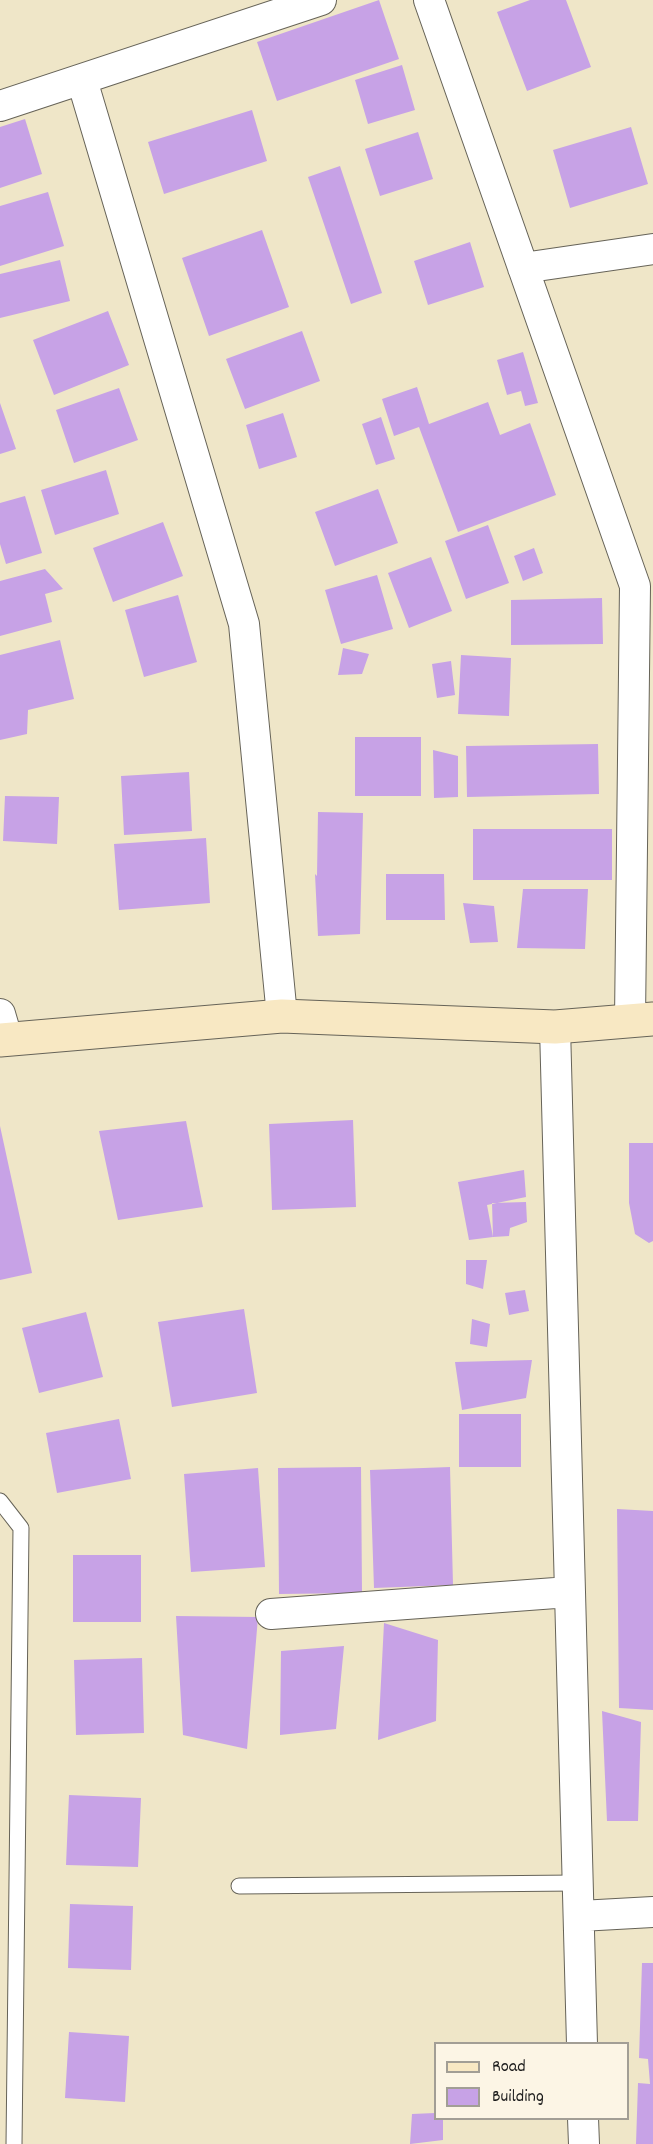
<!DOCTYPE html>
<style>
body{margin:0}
#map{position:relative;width:653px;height:2144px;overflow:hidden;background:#efe6c8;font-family:Dekko,sans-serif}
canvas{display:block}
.legend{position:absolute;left:434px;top:2042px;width:195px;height:78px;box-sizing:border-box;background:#fcf5e5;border:2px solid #a29e95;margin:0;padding:8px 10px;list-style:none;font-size:18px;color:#1c1c1c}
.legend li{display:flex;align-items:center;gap:12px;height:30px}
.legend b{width:30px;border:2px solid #a29e95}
</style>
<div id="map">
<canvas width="653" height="2144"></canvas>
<ul class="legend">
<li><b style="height:8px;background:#f8e8c3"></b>Road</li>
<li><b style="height:16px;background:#c7a2e6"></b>Building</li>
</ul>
</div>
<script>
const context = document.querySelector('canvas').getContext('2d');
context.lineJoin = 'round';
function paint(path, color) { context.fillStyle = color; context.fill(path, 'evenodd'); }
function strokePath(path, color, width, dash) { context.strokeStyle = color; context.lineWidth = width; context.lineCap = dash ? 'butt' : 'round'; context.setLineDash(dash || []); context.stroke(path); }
const building = new Path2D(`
 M379,0L399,59L277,101L257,42Z
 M530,0H566L591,67L527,91L497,12Z
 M402,65L415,110L368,124L355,80Z
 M252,110L267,161L164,194L148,142Z
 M25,119L42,174L0,188V127Z
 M631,127L648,184L570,208L553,150Z
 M418,132L433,179L380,196L365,149Z
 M340,166L382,293L351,304L308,177Z
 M48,192L64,246L0,266V206Z
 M262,230L289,307L209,336L182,258Z
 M470,242L484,287L428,305L414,261Z
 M60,260L70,301L0,318V274Z
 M108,311L129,365L54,395L33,340Z
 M302,331L320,381L245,409L226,359Z
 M523,352L538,403L525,406L521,391L507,395L497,360Z
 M417,387L429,424L488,402L500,435L530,423L556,495L458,532L419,427L394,436L382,399Z
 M119,388L138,440L74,463L56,410Z
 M0,403L16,449L0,454Z
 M283,413L297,457L259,469L246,425Z
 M381,417L395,459L376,465L362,424Z
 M106,470L119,514L55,535L41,490Z
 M378,489L398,543L335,566L315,512Z
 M25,496L42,553L6,564L0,544V503Z
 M163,522L183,576L113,602L93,548Z
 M488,525L509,583L466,599L445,541Z
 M534,548L543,573L523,581L514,556Z
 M431,557L452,611L409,628L388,573Z
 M45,569L63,589L45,594L52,622L0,636V581Z
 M377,575L393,629L341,644L325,590Z
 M178,595L197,662L144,677L125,610Z
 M602,598L603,644L511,645V600Z
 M60,640L74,699L28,710L27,734L0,740V655Z
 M343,648L369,654L362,674L338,675Z
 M461,655L511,658L509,716L458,714Z
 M451,661L455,695L437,698L432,664Z
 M355,737H421V796H355Z
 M598,744L599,794L467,797L466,746Z
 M433,750L458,756V797L434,798Z
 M189,772L192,831L124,835L121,776Z
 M5,796L59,797L57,844L3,841Z
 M318,812L363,813L360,934L318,936L315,874L317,876Z
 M473,829H612V880H473Z
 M206,838L210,903L119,910L114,844Z
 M386,874H444L445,920H386Z
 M523,889H588L585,949L517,948Z
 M463,903L494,906L498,942L470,943Z
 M353,1120L356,1207L272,1210L269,1124Z
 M186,1121L203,1207L118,1220L99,1131Z
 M0,1126L32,1273L0,1280Z
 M629,1143H653V1241L649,1243L635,1234L629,1203Z
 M524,1170L526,1197L487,1205L493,1237L469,1240L458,1182Z
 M526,1202L527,1222L510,1228L509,1236L493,1237L492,1203Z
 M466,1260H487L483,1289L466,1284Z
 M525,1290L529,1311L509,1315L505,1293Z
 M244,1309L257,1393L172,1407L158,1322Z
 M86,1312L103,1377L39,1393L22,1328Z
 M472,1319L490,1324L487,1347L470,1344Z
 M532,1360L526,1398L462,1410L455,1362Z
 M459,1414H521V1467H459Z
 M119,1419L131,1479L57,1493L46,1433Z
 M361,1467L362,1593L279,1594L278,1468Z
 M450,1467L453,1585L374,1588L370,1470Z
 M258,1468L265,1567L191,1572L184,1474Z
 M617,1509L653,1511V1710L619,1708Z
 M73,1555H141V1622H73Z
 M176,1616L258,1617L247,1749L183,1735Z
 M384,1623L438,1640L436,1721L378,1740Z
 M344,1646L336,1729L280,1735L281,1651Z
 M142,1658L144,1733L76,1735L74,1660Z
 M602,1711L641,1722L638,1821H607Z
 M69,1795L141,1798L138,1867L66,1865Z
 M70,1904L133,1906L131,1970L68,1968Z
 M642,1963H653V2144H636L638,2083L650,2084L648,2059L639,2058Z
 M69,2032L129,2036L125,2102L65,2098Z
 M435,2113L436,2118H443V2140L410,2144L412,2114Z`);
const lane = new Path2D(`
 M0,1501L21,1528L14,2144
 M239,1886L577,1883`);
const street = new Path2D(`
 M429,0L635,586L630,1020
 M82,80L244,624L282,1016
 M0,106L321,0
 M523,268L653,249
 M0,1014L7,1038
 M555,1027L582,2044
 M271,1614L569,1592
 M580,1916L653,1912
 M583,2118L584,2144`);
const secondary = new Path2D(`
 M0,1040L282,1016L555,1027L653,1019`);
paint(building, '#c7a2e6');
strokePath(lane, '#666358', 17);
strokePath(street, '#666358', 32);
strokePath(secondary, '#666358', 35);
strokePath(lane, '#fff', 15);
strokePath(street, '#fff', 30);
strokePath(secondary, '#f8e8c3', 33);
</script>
